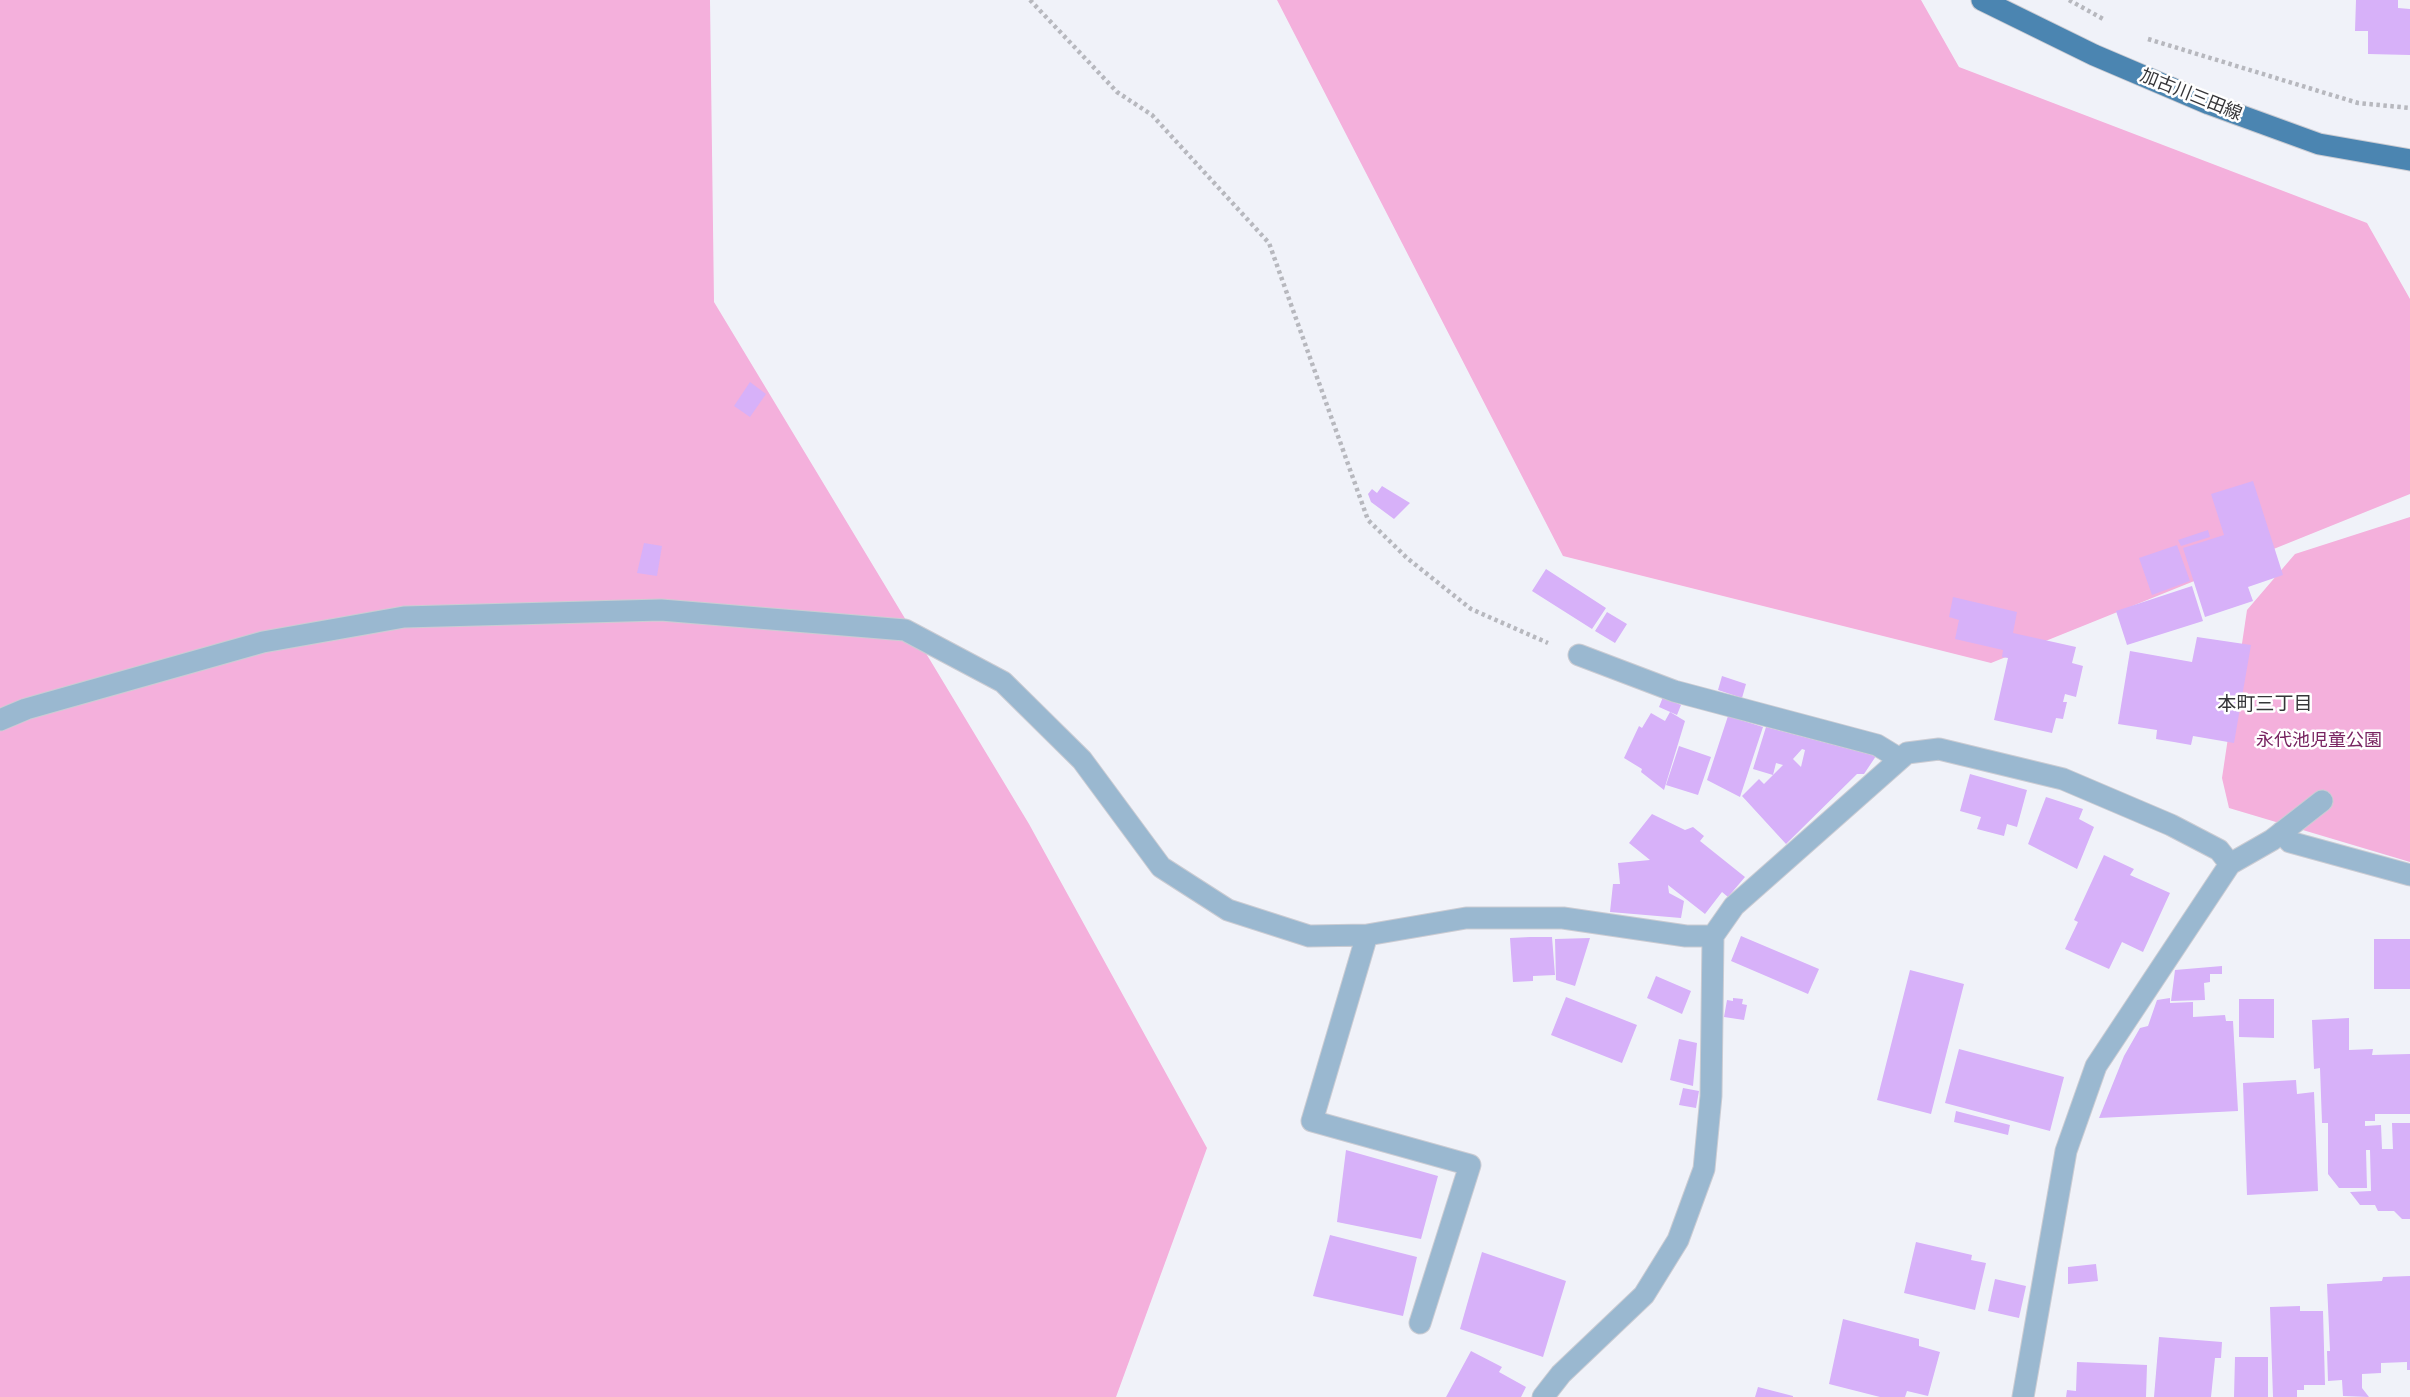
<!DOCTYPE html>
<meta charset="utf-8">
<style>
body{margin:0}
canvas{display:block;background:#f0f2f9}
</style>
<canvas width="2410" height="1397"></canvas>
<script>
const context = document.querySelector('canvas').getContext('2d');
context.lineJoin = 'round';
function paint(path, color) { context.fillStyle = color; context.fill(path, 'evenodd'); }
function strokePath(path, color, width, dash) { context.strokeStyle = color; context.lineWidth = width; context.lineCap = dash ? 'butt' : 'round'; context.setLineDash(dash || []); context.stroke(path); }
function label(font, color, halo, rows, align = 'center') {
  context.font = font + ' Raleway,"Noto Sans JP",sans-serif'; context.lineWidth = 5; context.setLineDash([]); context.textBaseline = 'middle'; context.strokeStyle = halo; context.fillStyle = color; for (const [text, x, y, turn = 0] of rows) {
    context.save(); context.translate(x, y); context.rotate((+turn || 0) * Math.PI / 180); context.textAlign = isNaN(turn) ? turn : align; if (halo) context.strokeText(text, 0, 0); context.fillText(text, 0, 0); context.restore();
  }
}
const green = new Path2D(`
 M0,0H710L714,302L1029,824L1207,1148L1116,1397H0Z
 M1277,0H1921L1959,67L2367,223L2410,299V494L1991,663L1563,556Z
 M2410,517V862L2229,808L2222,778L2247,610L2295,554Z`);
const building = new Path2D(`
 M2356,0H2398V8L2410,9V55L2368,54V31H2355Z
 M750,382L766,394L750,417L734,406Z
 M2253,481L2283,575L2248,587L2253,601L2205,617L2183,548L2224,535L2211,494Z
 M1382,486L1410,503L1394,519L1371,502L1368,494L1372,489L1377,493Z
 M2208,530L2210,537L2181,546L2178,540Z
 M644,543L662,546L657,576L637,573Z
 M2177,545L2190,581L2152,595L2139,558Z
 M1546,569L1606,608L1592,629L1532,591Z
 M2192,586L2203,621L2127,645L2116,611Z
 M1953,597L2017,612L2013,633L2076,647L2072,663L2083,666L2076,697L2065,694L2063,702H2067L2063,719L2056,718L2052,733L1994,720L2008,658L2002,657L2003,650L1955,639L1959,620L1949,617Z
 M1607,612L1627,624L1615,643L1595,631Z
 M2197,637L2251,645L2234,743L2193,736L2191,745L2174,742L2156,739L2157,730L2118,724L2130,651L2192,662Z
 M1722,676L1746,684L1742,698L1718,690Z
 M1663,697L1681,705L1677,715L1659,707Z
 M1670,712L1685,721L1664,790L1641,772L1642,769L1624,758L1639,726L1642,728L1651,713L1665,721Z
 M1728,716L1763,727L1740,797L1707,780Z
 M1766,727L1876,756L1864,774H1857L1786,844L1742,796L1759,779L1764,784L1783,765L1776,763L1773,775L1753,769ZM1802,749L1805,750L1801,767L1793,759Z
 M1679,746L1711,757L1698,795L1666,785Z
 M1970,774L2027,790L2017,827L2007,824L2004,836L1977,829L1981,817L1960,811Z
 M2046,797L2083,809L2079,819L2094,827L2077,869L2028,844Z
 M1652,814L1685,830L1693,827L1704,836L1700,841L1745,877L1728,897L1722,892L1705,914L1668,885L1669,893L1684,901L1681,918L1610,912L1613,884H1620L1618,863L1650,860L1629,843Z
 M2104,855L2134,869L2130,875L2170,893L2143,952L2122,942L2109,969L2065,949L2078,922L2074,920Z
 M1741,936L1819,969L1808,994L1731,961Z
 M1530,937H1552L1555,975L1533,976V981L1513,982L1510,938Z
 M1590,938L1575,986L1556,980L1555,939Z
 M2374,939H2410V989H2374Z
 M2222,966V974H2210V982L2204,983L2205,1000L2171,1001L2175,970Z
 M1910,970L1964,984L1931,1114L1877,1100Z
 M1656,976L1691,991L1682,1014L1647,998Z
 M1566,997L1637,1025L1622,1063L1551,1035Z
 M1733,998L1743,999L1742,1004L1747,1005L1744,1020L1724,1017L1727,1000L1733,1001Z
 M2170,998V1003L2193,1002V1017L2225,1015L2226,1021H2233L2238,1111L2099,1118L2124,1056L2140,1028L2148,1026L2157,1000Z
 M2239,999H2274V1038L2239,1037Z
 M2349,1018V1050L2373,1049L2372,1055L2410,1054V1114H2375V1121H2365V1126L2381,1125L2382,1149H2393L2392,1123H2410V1219H2402L2394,1211H2378L2375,1205H2360L2350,1192L2371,1191L2370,1150H2366L2367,1188H2339L2328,1174V1123H2322L2320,1068L2314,1069L2312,1020Z
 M1679,1039L1697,1043L1693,1086L1670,1080Z
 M1959,1049L2064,1077L2050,1131L1945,1103Z
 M2296,1080L2297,1094L2314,1092L2318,1191L2247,1195L2243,1083Z
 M1683,1088L1699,1091L1696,1108L1679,1105Z
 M1956,1111L2010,1125L2008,1135L1954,1122Z
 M1346,1150L1438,1176L1421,1239L1337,1222Z
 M1330,1235L1417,1257L1403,1316L1313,1296Z
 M1916,1242L1972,1255L1971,1260L1986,1263L1975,1310L1904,1293Z
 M1482,1252L1566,1281L1543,1357L1460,1329Z
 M2096,1264L2098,1281L2068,1284V1267Z
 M2410,1276V1370H2407V1362L2381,1363V1373L2362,1374V1388L2369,1397L2343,1396L2342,1380L2328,1381L2327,1351H2330L2327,1284L2382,1281L2383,1277Z
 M1995,1279L2026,1286L2019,1318L1988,1311Z
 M2300,1306V1311H2323L2325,1385H2304V1390H2297V1397H2273L2270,1307Z
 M1843,1319L1919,1339V1346L1940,1352L1928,1396L1907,1391L1905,1397H1880L1829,1384Z
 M2159,1337L2222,1342L2221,1358H2215L2211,1397H2154Z
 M1471,1351L1502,1367L1499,1372L1526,1387L1521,1397H1446Z
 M2235,1357H2268V1397H2234Z
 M2077,1362L2147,1365L2146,1397H2066L2067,1390L2076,1391Z
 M1758,1387L1793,1396V1397H1755Z`);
const path = new Path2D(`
 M1030,0L1117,92L1152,115L1269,243L1368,520L1407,558L1471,609L1548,643
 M2069,0L2105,20
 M2148,39L2358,103L2410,108`);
const street = new Path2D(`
 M1579,655L1674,691L1877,745L1900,759
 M0,720L26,709L263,642L404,617L661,610L905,630L1003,682L1082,760L1161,867L1228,910L1309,936L1367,935L1466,918H1563L1686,936H1713
 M2282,832L2290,842L2410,875
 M1367,935L1312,1121L1470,1165L1420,1323
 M1543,1397L1561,1374L1644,1295L1678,1240L1704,1169L1711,1096L1713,936L1734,906L1907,753L1939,749L2063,779L2171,825L2219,850L2230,864
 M2023,1397L2066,1151L2096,1066L2230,864L2272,840L2322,801`);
const primary = new Path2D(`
 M1982,0L2094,55L2209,104L2319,144L2410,160`);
const streetNames = [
 ["加古川三田線",2191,95,22]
];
const parkNames = [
 ["永代池児童公園",2319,741]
];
const neighbourhoodNames = [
 ["本町三丁目",2265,704]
];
paint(green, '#f4b0dc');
paint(building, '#d7b1f9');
strokePath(street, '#cbccd3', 23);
strokePath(primary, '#cbccd3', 23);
strokePath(path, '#b7b8be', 4.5, [3.5, 3.5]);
strokePath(street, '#9ab8d0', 21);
strokePath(primary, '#4b85b1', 21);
label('18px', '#363639', '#fff', streetNames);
label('18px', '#782461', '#fff', parkNames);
label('19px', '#363639', '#fff', neighbourhoodNames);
</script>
